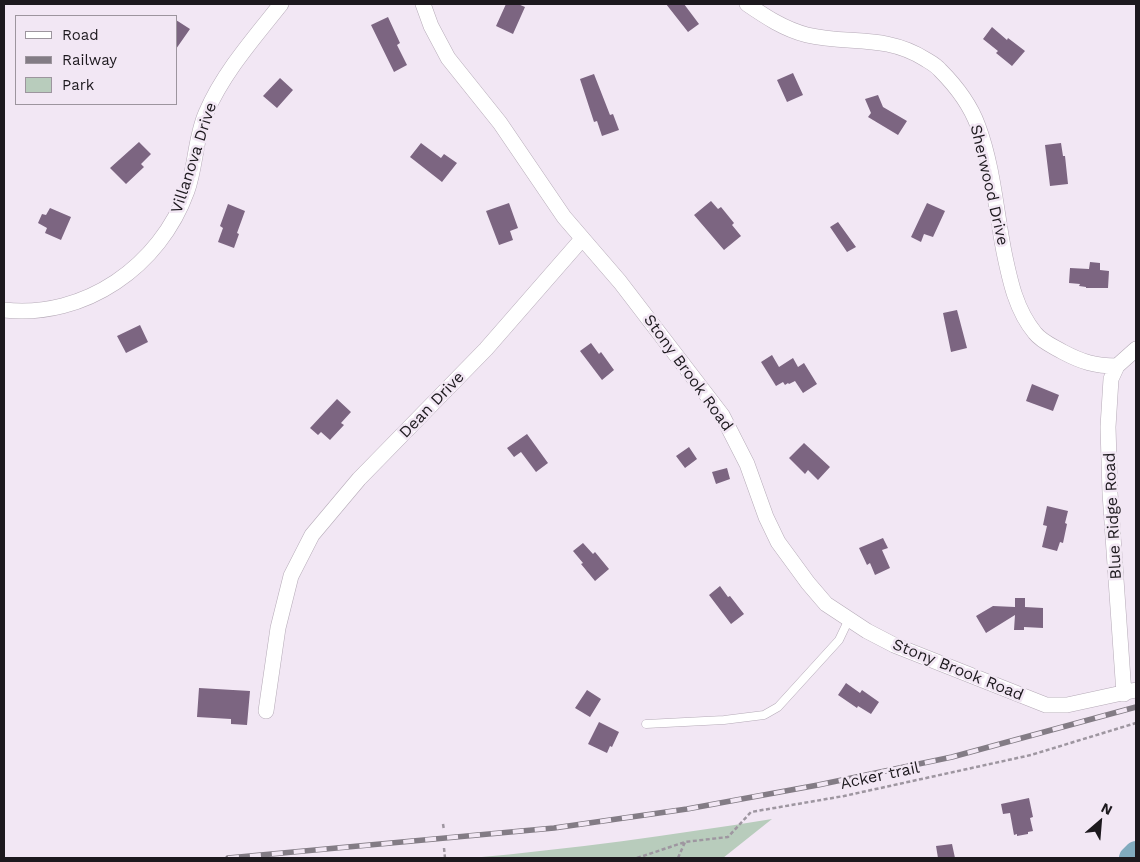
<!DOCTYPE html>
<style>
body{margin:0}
#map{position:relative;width:1140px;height:862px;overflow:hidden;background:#f2e7f4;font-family:"Work Sans",sans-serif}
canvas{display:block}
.frame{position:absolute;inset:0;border:5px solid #1d191e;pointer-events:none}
.legend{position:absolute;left:15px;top:15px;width:162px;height:90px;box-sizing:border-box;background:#f2e7f4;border:1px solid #9d959e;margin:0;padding:6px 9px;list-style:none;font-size:15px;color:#1d191e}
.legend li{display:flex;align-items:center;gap:10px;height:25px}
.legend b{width:25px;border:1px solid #9d959e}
.north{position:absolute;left:1075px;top:797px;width:50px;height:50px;-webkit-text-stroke:4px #f2e7f4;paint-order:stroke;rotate:27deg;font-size:14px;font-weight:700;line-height:20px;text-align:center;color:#1d191e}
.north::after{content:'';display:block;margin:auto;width:18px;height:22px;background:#1d191e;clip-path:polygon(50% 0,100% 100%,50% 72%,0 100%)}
</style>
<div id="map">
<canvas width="1140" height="862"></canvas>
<div class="frame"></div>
<ul class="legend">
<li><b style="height:6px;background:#fff"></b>Road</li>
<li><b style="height:6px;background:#837c85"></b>Railway</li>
<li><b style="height:14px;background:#b8ccbc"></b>Park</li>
</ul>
<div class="north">N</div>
</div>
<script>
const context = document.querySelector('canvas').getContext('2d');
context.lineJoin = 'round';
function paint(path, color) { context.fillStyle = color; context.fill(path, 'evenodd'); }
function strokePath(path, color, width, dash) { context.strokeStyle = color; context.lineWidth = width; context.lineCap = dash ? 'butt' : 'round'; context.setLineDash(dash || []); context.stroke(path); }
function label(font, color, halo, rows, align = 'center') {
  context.font = font + ' "Work Sans",sans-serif'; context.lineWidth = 5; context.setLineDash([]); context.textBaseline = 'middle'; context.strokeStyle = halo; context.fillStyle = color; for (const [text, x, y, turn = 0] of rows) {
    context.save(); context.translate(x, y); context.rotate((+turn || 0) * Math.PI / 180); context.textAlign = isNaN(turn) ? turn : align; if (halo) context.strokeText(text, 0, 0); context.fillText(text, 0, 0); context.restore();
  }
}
const green = new Path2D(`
 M772,819L723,858H471C572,849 672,835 772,819Z`);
const river = new Path2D(`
 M1131,858L1136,853`);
const building = new Path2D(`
 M506,4H518L525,7L513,34L496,26Z
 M666,4H684L699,24L688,32Z
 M388,17L400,43L397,45L407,65L394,72L371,25Z
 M176,20L190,29L176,49Z
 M992,27L1007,40L1008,38L1025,51L1012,66L996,53L998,51L983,39Z
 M793,73L803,95L787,102L777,80Z
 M594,74L610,115L613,114L619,130L602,136L597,121L594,122L580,79Z
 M280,78L293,90L277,108L263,96Z
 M878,95L883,107L907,121L898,135L868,117L871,113L865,99Z
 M139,142L151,154L141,164L144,167L126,184L110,168Z
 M421,143L441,158L444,154L457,163L442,182L410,157Z
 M1061,143L1063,156H1065L1068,184L1050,186L1045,145Z
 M711,201L718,209L721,207L734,223L732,225L741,236L724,250L694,215Z
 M509,203L518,228L510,231L513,240L499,245L486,211Z
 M927,203L945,211L933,237L924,234L921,242L911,237Z
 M228,204L245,211L237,233L239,234L234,248L218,242L223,228L220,226Z
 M50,208L71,217L61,240L45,233L47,228L38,223L42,214L46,215Z
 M838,222L856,247L847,252L830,227Z
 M1090,262L1100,263V270L1109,271L1108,288H1086V287L1079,286L1080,284L1069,283L1070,268L1089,269Z
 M957,310L967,348L951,352L943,313Z
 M140,325L148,342L126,353L117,336Z
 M591,343L599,354L601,352L614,370L602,380L580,351Z
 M772,355L779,367L793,358L798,367L804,363L817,384L803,393L795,381L789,384L788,383L785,385L783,382L776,386L761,362Z
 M1032,384L1059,395L1053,411L1026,401Z
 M337,399L351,412L341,423L344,425L330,440L321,432L318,435L310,428Z
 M527,434L548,463L536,472L521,452L514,457L507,448Z
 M804,443L830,467L818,480L808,470L805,474L789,458Z
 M689,447L697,459L685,468L676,456Z
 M727,468L730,479L716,484L712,472Z
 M1047,506L1068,511L1065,523L1067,524L1063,543L1060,542L1057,551L1042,547L1047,526L1043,525Z
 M883,538L888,548L882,550L890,568L875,575L870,563L867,565L859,548Z
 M583,543L593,554L595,552L609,569L595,581L581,564L583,563L573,551Z
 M720,586L728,597L730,596L744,614L731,624L709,595Z
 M1015,598H1025V607L1043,608V628L1024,627V630H1014L1015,615L986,633L976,616L993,606L1015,607Z
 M846,683L860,693L862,690L879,702L871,714L858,706L857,708L838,695Z
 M199,688L250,691L247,725L231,724V719L197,717Z
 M587,690L601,699L590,717L575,708Z
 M599,722L619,732L612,747L610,746L607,753L588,744Z
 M1029,798L1033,817L1030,818L1033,831L1028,832V834L1017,836V834L1014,835L1010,813L1003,814L1001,804Z
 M952,844L955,858H938L936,846Z`);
const path = new Path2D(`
 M443,824L444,830
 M444,848L445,858
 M637,858L685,842L728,837L751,812L844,796L1031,755L1136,723
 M678,858L685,842`);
const lane = new Path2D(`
 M646,724L724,720L764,715L778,707L839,640L849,619`);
const street = new Path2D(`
 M423,4L431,26L448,58L500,123L564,217L620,282L722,415L747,464L766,517L778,542L808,583L826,604L867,631L894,645L1046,705H1067L1136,690
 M747,4C766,17 784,29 807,35C849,45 885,34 925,59C930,62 936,65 940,70C956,86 970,104 978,126C993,166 996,211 1004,252C1010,281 1016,310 1035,333C1042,342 1053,346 1063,352C1082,362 1095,366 1117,366
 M4,310C85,319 160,266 187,191C196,166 195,138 206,113C223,73 254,38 281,4
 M1124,694L1110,493L1108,427L1111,379L1117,366L1136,349
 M266,711L278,628L291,576L312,535L359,479L486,349L582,239`);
const rail = new Path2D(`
 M228,858L554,828L687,809L818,785L952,757L1136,707`);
const streetNames = [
 ["Villanova Drive",194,158,-72],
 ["Sherwood Drive",989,185,77],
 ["Stony Brook Road",688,373,54],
 ["Dean Drive",432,405,-46],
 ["Blue Ridge Road",1113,516,-93],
 ["Stony Brook Road",958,670,22],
 ["Acker trail",880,776,-12]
];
paint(green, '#b8ccbc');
strokePath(river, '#82abbe', 24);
paint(building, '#7c6581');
strokePath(lane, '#b5aab7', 9);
strokePath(street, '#b5aab7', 16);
strokePath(path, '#9e96a0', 2.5, [4, 2.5]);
strokePath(lane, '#fff', 8);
strokePath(street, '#fff', 15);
strokePath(rail, '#837c85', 5.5);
strokePath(rail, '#f2e7f4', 4, [11]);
label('16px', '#1d191e', '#f2e7f4', streetNames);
</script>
